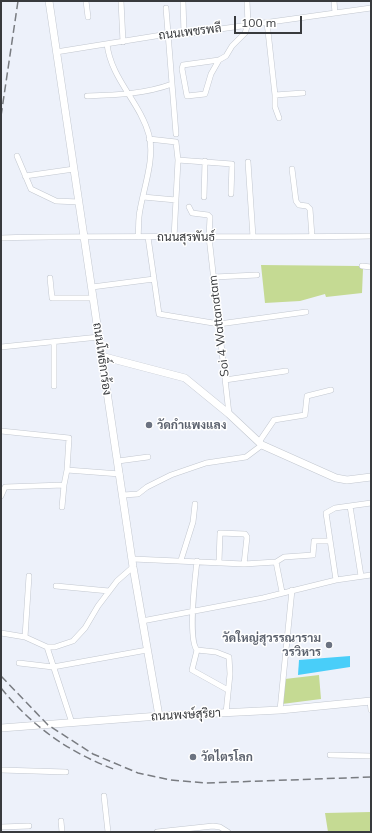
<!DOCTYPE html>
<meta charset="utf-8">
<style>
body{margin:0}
#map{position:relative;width:372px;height:833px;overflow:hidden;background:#edf1fa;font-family:Mulish,sans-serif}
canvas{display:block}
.frame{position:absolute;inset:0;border:2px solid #383a3d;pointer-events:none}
.scale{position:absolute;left:234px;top:16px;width:68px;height:18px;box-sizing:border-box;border:2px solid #383a3d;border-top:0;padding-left:5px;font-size:12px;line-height:14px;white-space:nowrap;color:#383a3d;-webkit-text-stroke:3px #fff;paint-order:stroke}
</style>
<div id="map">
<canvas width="372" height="833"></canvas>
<div class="frame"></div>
<div class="scale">100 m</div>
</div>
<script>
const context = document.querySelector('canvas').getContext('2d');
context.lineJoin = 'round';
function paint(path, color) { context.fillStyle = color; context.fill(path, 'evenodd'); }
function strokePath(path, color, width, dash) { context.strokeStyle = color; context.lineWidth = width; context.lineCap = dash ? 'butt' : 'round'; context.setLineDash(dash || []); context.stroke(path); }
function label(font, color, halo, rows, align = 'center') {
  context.font = font + ' Mulish,Sarabun,sans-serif'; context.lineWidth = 3; context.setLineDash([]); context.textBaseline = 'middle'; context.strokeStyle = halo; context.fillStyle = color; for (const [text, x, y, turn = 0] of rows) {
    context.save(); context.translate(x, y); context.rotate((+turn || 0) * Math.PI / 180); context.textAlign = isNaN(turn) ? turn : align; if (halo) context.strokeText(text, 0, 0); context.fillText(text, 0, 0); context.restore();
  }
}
const green = new Path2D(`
 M261,265L359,266L363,269L362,293L326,297L325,294L300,301L265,303Z
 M319,675L321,699L282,704L285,679Z
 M371,812V832H328L325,813Z`);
const water = new Path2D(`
 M350,656V667L298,675L299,660Z`);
const street = new Path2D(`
 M86,1L88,17
 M121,1L123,42
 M183,1L184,34
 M334,1L335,13
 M166,8L176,134
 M267,22L275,95L303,93
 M107,44C111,79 140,102 149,135C155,158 144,187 140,210C138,219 139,228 138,237
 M56,52L168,34H184L371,8
 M219,60L211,74L205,94L187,96L182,69L183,65L219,60L226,56L232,46L245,33L248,24L247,1
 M275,95V107L279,118
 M87,96C116,95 145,94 172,84
 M149,139L176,142L178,160L174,238
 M17,156L31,189L56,201L79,202
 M178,160L232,164L231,194
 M248,162L253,237
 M292,169L296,201L299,205L307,206L310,209L312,237
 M25,176L74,169
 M143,197L176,200
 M204,197L205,161
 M189,207L192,213L208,215L210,217L209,237L229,414
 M148,237L159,314L219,324L306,312
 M1,238C124,235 248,238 371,236
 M362,266L371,267
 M214,277L257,275
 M50,278L52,298H93
 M92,287L154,279
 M54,342V386
 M1,347L99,337
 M225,380L286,371
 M1,431L69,438L67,470L120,474
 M259,442L274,420L305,415L307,396L331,390
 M118,461L148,457
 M123,495L138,494L147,487L171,475L206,463L246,457L262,445
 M1,496L5,487L64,485L67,470
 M350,506L361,576
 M62,507L64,485
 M133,559L244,564L276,562L282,592
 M181,560L193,522L195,504
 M197,561C195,578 188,640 197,650L216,652L229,657L230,674L226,713
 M219,562L220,533L245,534L247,537L244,564
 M276,562L284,557L313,555L314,541H329
 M336,580L326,513L335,508L371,503
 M56,586L109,591
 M142,621L263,598L336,580L371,575
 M1,633L25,637L47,647H55L73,641L85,628L98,606L117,581L133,567
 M25,637L29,576
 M47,647L72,723
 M197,650L192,670L228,690
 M19,663L53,667L147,650
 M370,701L371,710
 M280,710L292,590
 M330,755L371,756
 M1,770L66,772
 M104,796L108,832
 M61,821L62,832
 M1,827L29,826
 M157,832L213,826L220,827L228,832`);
const secondary = new Path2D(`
 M49,1L133,567L159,716
 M101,356L185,378L229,414L262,445L336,478L347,480L371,477
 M1,728L159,716L280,710L371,701`);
const rail = new Path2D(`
 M1,116L18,1
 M1,676L48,725L93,754L138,773L171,780L206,783L371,777
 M1,688C33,727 68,752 116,770`);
const markers = [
 [149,425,4,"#6b7280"],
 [329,645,4,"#6b7280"],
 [193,757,4,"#6b7280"]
];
const streetNames = [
 ["ถนนเพชรพลี",190,32,-7],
 ["ถนนสุรพันธ์",186,237],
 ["Soi 4 Wattanatam",219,326,-97],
 ["ถนนโพธิ์การ้อง",102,359,82],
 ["ถนนพงษ์สุริยา",186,715,-3]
];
const worshipNames = [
 ["วัดกำแพงแลง",157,425],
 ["วัดใหญ่สุวรรณาราม",321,638,"right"],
 ["วรวิหาร",321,652,"right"],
 ["วัดไตรโลก",201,757]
];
paint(green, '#c5da93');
paint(water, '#49cef9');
strokePath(street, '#c2c7cf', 6);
strokePath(secondary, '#c2c7cf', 8);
strokePath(street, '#fff', 5);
strokePath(secondary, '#fff', 7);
strokePath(rail, '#797c81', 1.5, [8, 4]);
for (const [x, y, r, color] of markers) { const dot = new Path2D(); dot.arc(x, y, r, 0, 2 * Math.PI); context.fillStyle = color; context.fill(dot); strokePath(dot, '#fff', 1.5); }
label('12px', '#383a3d', '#fff', streetNames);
label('bold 12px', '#5b616d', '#fff', worshipNames, 'left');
</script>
